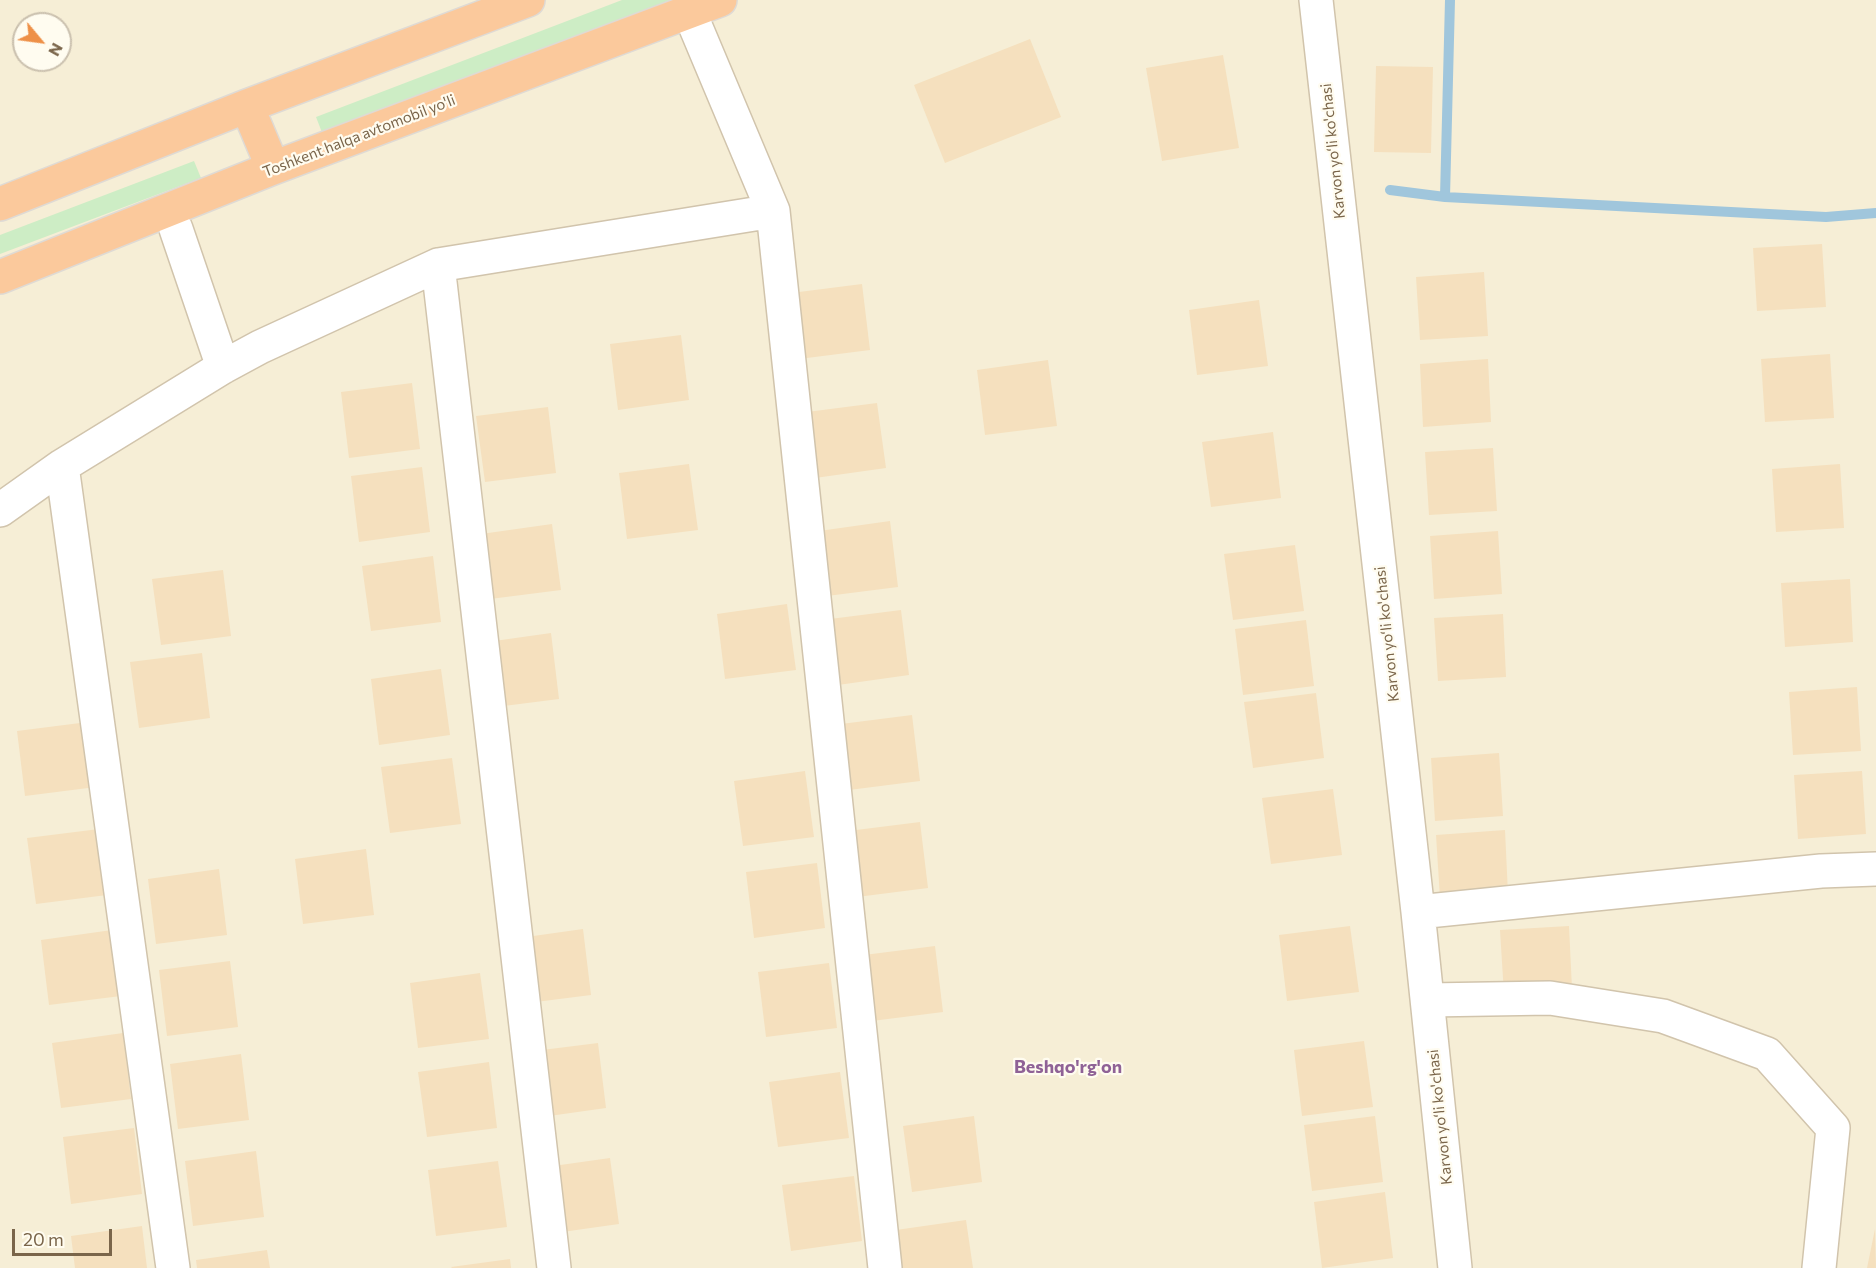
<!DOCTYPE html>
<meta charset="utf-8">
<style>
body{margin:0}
#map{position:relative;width:1876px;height:1268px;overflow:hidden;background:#fefae8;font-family:Commissioner,sans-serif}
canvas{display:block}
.north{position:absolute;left:12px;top:12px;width:60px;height:60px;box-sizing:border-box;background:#fffcf0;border:2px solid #cac0ae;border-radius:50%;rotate:119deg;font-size:16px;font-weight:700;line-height:24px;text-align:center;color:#7a654a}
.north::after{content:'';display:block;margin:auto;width:21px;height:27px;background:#ee9047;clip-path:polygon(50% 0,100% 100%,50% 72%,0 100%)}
.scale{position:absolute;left:12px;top:1229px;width:100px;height:27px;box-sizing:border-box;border:3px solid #7a654a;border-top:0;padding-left:8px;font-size:18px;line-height:21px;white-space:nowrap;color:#7a654a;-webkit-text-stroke:4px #fffcf0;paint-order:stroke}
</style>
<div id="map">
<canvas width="1876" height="1268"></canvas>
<div class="north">N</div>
<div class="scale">20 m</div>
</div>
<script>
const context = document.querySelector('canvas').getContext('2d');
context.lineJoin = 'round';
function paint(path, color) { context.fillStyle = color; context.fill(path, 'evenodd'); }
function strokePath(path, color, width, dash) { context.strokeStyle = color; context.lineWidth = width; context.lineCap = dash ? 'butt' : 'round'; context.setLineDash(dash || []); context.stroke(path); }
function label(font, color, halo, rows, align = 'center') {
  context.font = font + ' Commissioner,sans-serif'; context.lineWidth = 4.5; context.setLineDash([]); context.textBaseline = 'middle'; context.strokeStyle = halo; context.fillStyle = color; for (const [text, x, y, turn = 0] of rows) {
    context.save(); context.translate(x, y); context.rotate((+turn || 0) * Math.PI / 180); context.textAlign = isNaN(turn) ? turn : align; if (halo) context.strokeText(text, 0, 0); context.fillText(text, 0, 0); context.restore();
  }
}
const residential = new Path2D(`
 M0,0H1876V1268H0ZM24,24H60V60H24Z`);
const green = new Path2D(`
 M622,0H677L323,135L316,117Z
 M194,161L201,178L0,254V235Z`);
const stream = new Path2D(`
 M1390,190L1445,197L1826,217L1876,213
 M1445,197L1450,0`);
const building = new Path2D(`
 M1030,39L1061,117L945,163L914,85Z
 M1223,55L1239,148L1162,161L1146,68Z
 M1376,66L1433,67L1431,153L1374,152Z
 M1822,244L1826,307L1757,311L1753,248Z
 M1484,272L1488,336L1420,340L1416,277Z
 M862,284L870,350L799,359L791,293Z
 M1259,300L1268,366L1197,375L1189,310Z
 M681,335L689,400L618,410L610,344Z
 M1830,354L1834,418L1765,422L1761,359Z
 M1488,359L1491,422L1423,427L1420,364Z
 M1048,360L1057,426L985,435L977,370Z
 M412,383L420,449L349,458L341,392Z
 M877,403L886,468L815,478L807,412Z
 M548,407L556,473L485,482L476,416Z
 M1273,432L1281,498L1211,507L1202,442Z
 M1493,448L1497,511L1429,515L1425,452Z
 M689,464L698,530L627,539L619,473Z
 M1840,464L1844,528L1776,532L1772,469Z
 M422,467L430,532L359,542L351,476Z
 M890,521L898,587L827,596L819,531Z
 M552,524L561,590L490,599L481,534Z
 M1498,531L1502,594L1434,599L1430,536Z
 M1295,545L1304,611L1233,620L1224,554Z
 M433,556L441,622L371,631L362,566Z
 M223,570L231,636L161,645L152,579Z
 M1850,579L1853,642L1785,647L1781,583Z
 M787,604L796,670L725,679L717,614Z
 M901,610L909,675L838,685L830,619Z
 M1503,614L1506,677L1438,681L1434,618Z
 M1306,620L1314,686L1243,695L1235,629Z
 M551,633L559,699L488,708L480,643Z
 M202,653L210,718L139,728L130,662Z
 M441,669L450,735L379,745L371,679Z
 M1857,687L1861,751L1793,755L1789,692Z
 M1316,693L1324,758L1253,768L1244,702Z
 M912,715L920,781L849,790L841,724Z
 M88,722L96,787L25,796L17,731Z
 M1499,753L1503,816L1435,821L1431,758Z
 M452,758L461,824L390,833L381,767Z
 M805,771L814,837L743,846L734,781Z
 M1862,771L1866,834L1798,839L1794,775Z
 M1333,789L1342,855L1271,864L1262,798Z
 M920,822L928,888L857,897L848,831Z
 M99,829L107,895L36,904L27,838Z
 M1505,830L1508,894L1440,898L1436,835Z
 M366,849L374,915L303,924L295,859Z
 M817,863L825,928L754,938L746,872Z
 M219,869L227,935L156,944L148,879Z
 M1350,926L1359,992L1287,1001L1279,935Z
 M1569,926L1572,989L1504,994L1500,930Z
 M583,929L591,995L520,1004L512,939Z
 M112,930L121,996L49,1005L41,940Z
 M935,946L943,1012L872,1021L864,955Z
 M230,961L238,1027L167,1036L159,970Z
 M829,963L837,1028L766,1037L758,972Z
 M480,973L489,1039L418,1048L410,983Z
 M123,1033L131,1099L61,1108L52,1043Z
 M1364,1041L1373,1107L1302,1116L1294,1050Z
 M598,1043L606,1108L535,1118L526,1052Z
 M241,1054L249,1120L178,1129L170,1064Z
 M489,1062L497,1128L427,1137L418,1072Z
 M840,1072L849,1138L778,1147L769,1082Z
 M974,1116L982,1182L912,1192L903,1126Z
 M1375,1116L1383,1182L1312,1191L1304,1125Z
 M134,1128L142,1194L71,1204L63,1137Z
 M256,1151L264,1217L193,1226L185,1161Z
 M610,1158L619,1224L548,1234L539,1168Z
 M498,1161L507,1227L436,1236L428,1170Z
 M854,1176L862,1241L791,1251L782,1185Z
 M1385,1192L1393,1258L1322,1268L1314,1202Z
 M966,1220L973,1268H901L896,1230Z
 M142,1226L147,1268H75L71,1236Z
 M1875,1229L1876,1268H1867Z
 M267,1250L270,1268H197L196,1260Z
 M510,1259L511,1268H452L451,1267Z`);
const minor = new Path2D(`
 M1316,0L1418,912L1455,1268
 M689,11L773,211L885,1268
 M176,229L223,367
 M438,265L554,1268
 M62,466L173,1268
 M0,510L62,466L223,367L260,347L438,265L773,211
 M1418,912L1821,871L1876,869
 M1428,1000L1550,998L1663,1016L1767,1054L1833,1128L1819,1268`);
const highway = new Path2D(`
 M247,106L273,168
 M0,204L247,106L528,0
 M0,277L273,168L720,0`);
const streetNames = [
 ["Toshkent halqa avtomobil yo'li",359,136,-21],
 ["Karvon yo‘li ko'chasi",1333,151,-96],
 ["Karvon yo‘li ko'chasi",1387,634,-96],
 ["Karvon yo‘li ko'chasi",1440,1117,-96]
];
const quarterNames = [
 ["Beshqo'rg'on",1068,1067]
];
paint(residential, '#f6eed6');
paint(green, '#cdedc5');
strokePath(stream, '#a0c6dc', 10);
paint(building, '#f5e0be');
strokePath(minor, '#d1c4ac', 36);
strokePath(highway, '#dfdad4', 36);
strokePath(minor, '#fff', 33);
strokePath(highway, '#fbc99c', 33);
label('15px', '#7a654a', '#fffcf0', streetNames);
label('bold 18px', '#8f6296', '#fffcf0', quarterNames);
</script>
